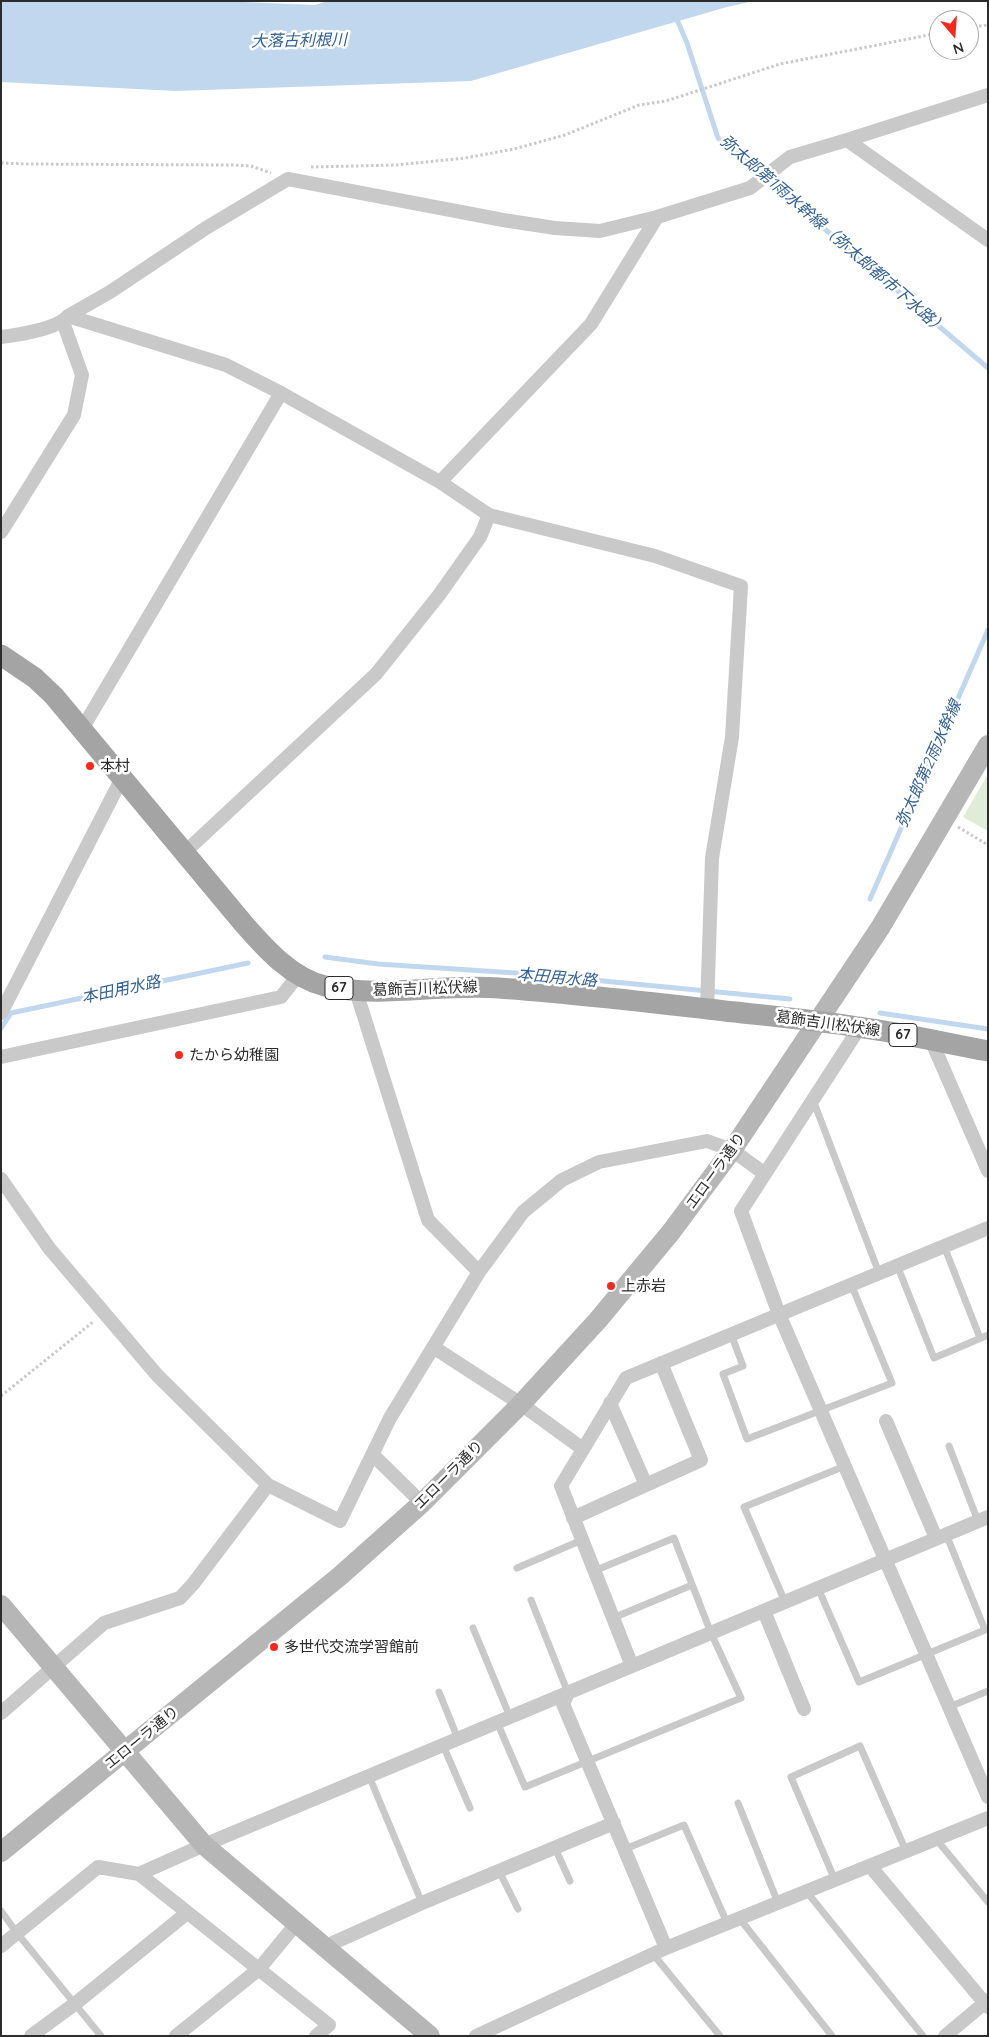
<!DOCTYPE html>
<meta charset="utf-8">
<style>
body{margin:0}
#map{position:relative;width:989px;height:2037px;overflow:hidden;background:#fff;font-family:Quicksand,sans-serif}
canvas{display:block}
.frame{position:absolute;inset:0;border:2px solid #2c2c2c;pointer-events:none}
.north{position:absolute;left:929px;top:10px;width:50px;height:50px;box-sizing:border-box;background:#fff;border:1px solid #ababab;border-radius:50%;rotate:162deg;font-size:14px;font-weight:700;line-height:20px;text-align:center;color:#2c2c2c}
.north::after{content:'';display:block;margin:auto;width:18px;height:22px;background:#f6281b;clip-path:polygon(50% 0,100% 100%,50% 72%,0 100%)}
</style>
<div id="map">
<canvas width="989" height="2037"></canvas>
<div class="frame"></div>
<div class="north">N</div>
</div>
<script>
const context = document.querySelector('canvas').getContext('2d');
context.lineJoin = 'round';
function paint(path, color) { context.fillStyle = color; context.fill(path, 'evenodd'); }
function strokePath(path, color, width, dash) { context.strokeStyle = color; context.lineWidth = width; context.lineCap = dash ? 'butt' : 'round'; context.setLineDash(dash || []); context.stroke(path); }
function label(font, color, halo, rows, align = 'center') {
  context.font = font + ' Quicksand,"Noto Sans JP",sans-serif'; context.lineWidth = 5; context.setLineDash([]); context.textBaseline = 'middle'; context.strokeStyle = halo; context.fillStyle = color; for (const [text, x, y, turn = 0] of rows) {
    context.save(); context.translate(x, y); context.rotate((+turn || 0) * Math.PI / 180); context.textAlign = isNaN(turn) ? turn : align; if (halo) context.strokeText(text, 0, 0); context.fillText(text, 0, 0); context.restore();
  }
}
const green = new Path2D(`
 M988,774V831L963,817Z`);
const water = new Path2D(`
 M1,1H219L315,5L328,1H754L727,7L471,81L175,91L1,82Z`);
const stream = new Path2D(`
 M675,15L687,43L718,138L988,368
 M870,899L988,630
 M325,957L378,964L531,974L790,999
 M880,1013L988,1029
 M1,1028L11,1013L248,963`);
const path = new Path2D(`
 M969,27L988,25
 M1,163L26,164L233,165L251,166L271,173
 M311,167L397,165L465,158L514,149L565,135L639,105L666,101L780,64L939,33
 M958,827L988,845
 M1,1396L93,1322`);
const lane = new Path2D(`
 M813,1100L879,1273
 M944,1246L980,1338
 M897,1265L934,1358L988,1335
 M731,1334L743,1366L723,1374L747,1439L892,1383L851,1284
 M949,1446L978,1521
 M517,1568L582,1540
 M818,1588L859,1682L985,1630L946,1534
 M531,1600L568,1693
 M785,1602L744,1507L845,1466
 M613,1618L692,1585
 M473,1628L510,1717
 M439,1692L458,1739
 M949,1707L988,1691
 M497,1722L525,1787L741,1698L711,1633L674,1538L594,1571
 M443,1745L470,1808
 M369,1776L422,1903
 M738,1803L778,1903
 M936,1839L988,1902
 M555,1848L570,1881
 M625,1849L684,1825L727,1923
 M499,1871L518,1909
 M835,1880L791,1777L860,1746L906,1851
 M806,1891L923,2036
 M1,1911L17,1933L101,2036
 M740,1919L832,2036
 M653,1954L720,2036`);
const street = new Path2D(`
 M847,140L988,240
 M68,316L226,365L281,393L440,482L489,515L655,556L741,586L732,737L712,858L707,1009
 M1,337C18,335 57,329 68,316L110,292L206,228L288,179L503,220L555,228L600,231L657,217L750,188L790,157L847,140L988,95
 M440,482L591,324L657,217
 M1,532L74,415L82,375L63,322
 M82,729L281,393
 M184,853L376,674L439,595L480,537L489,515
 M356,991L428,1220L479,1272
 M1,1013L122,778
 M860,1027L741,1211L779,1314L988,1797
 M931,1040L988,1171
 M1,1057L281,997L299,974
 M1,1179L49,1248L157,1375L268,1485L340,1521L390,1418L479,1272L523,1212L562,1180L599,1162L707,1141L732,1150L765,1174
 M433,1347L521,1404L583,1449
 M610,1403L646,1485
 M886,1421L936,1538
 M373,1455L422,1503
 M573,1518L701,1460L661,1363
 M764,1611L804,1709
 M632,1666L561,1486L626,1378L988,1228
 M568,1693L563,1704L666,1948
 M1,1713L104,1623L180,1598L193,1584L268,1485
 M870,1866L988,2007
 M139,1874L204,1845L988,1517
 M1,1946L98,1867L139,1874L329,2025L316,2036
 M324,1947L422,1903L614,1823
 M31,2036L76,2003L187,1913
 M176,2036L259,1969L296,1924
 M476,2036L666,1948L988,1818
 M945,2036L988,2000`);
const secondary = new Path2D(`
 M1,1605L204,1845L430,2036
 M1,1852L340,1576L422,1503L521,1404L598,1320L671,1232L732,1150L880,928L988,745`);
const primary = new Path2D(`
 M1,655L35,678L54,696L243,923C265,948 291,978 325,986C383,999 441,983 499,988C569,993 638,1001 708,1009C758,1015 808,1019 858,1027C902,1033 945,1043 988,1051`);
const markers = [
 [90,766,5,"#f6281b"],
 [179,1055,5,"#f6281b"],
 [611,1286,5,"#f6281b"],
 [274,1647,5,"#f6281b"]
];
const shields = [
 [339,988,28],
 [903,1035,28]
];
const shieldNames = [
 ["67",339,988],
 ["67",903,1035]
];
const poiNames = [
 ["本村",100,766],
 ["たから幼稚園",189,1055],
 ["上赤岩",621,1286],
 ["多世代交流学習館前",284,1647]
];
const streetNames = [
 ["葛飾吉川松伏線",425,989,-2],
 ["葛飾吉川松伏線",828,1024,8],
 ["エローラ通り",716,1171,-54],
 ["エローラ通り",449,1475,-45],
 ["エローラ通り",142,1738,-39]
];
const waterNames = [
 ["大落古利根川",299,41,-1],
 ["弥太郎第1雨水幹線（弥太郎都市下水路）",833,235,41],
 ["弥太郎第2雨水幹線",929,764,-66],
 ["本田用水路",557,978,5],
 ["本田用水路",121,990,-12]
];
paint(green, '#e0ecd8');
paint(water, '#c1d7ee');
strokePath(stream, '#c1d7ee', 5);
strokePath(path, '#c9c9c9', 3, [2.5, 2.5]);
strokePath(lane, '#c9c9c9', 7);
strokePath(street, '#c9c9c9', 14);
strokePath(secondary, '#b6b6b6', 20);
strokePath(primary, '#a4a4a4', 21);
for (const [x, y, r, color] of markers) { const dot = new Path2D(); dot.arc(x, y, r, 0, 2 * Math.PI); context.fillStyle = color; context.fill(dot); strokePath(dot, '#fff', 2); }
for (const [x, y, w] of shields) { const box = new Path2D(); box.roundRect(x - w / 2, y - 11.5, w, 23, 4); context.fillStyle = '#fff'; context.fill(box); strokePath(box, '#2c2c2c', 1); }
label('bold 14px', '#2c2c2c', null, shieldNames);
label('15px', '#2c2c2c', '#fff', poiNames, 'left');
label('15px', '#2c2c2c', '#fff', streetNames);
label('italic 16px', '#336295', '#fff', waterNames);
</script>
